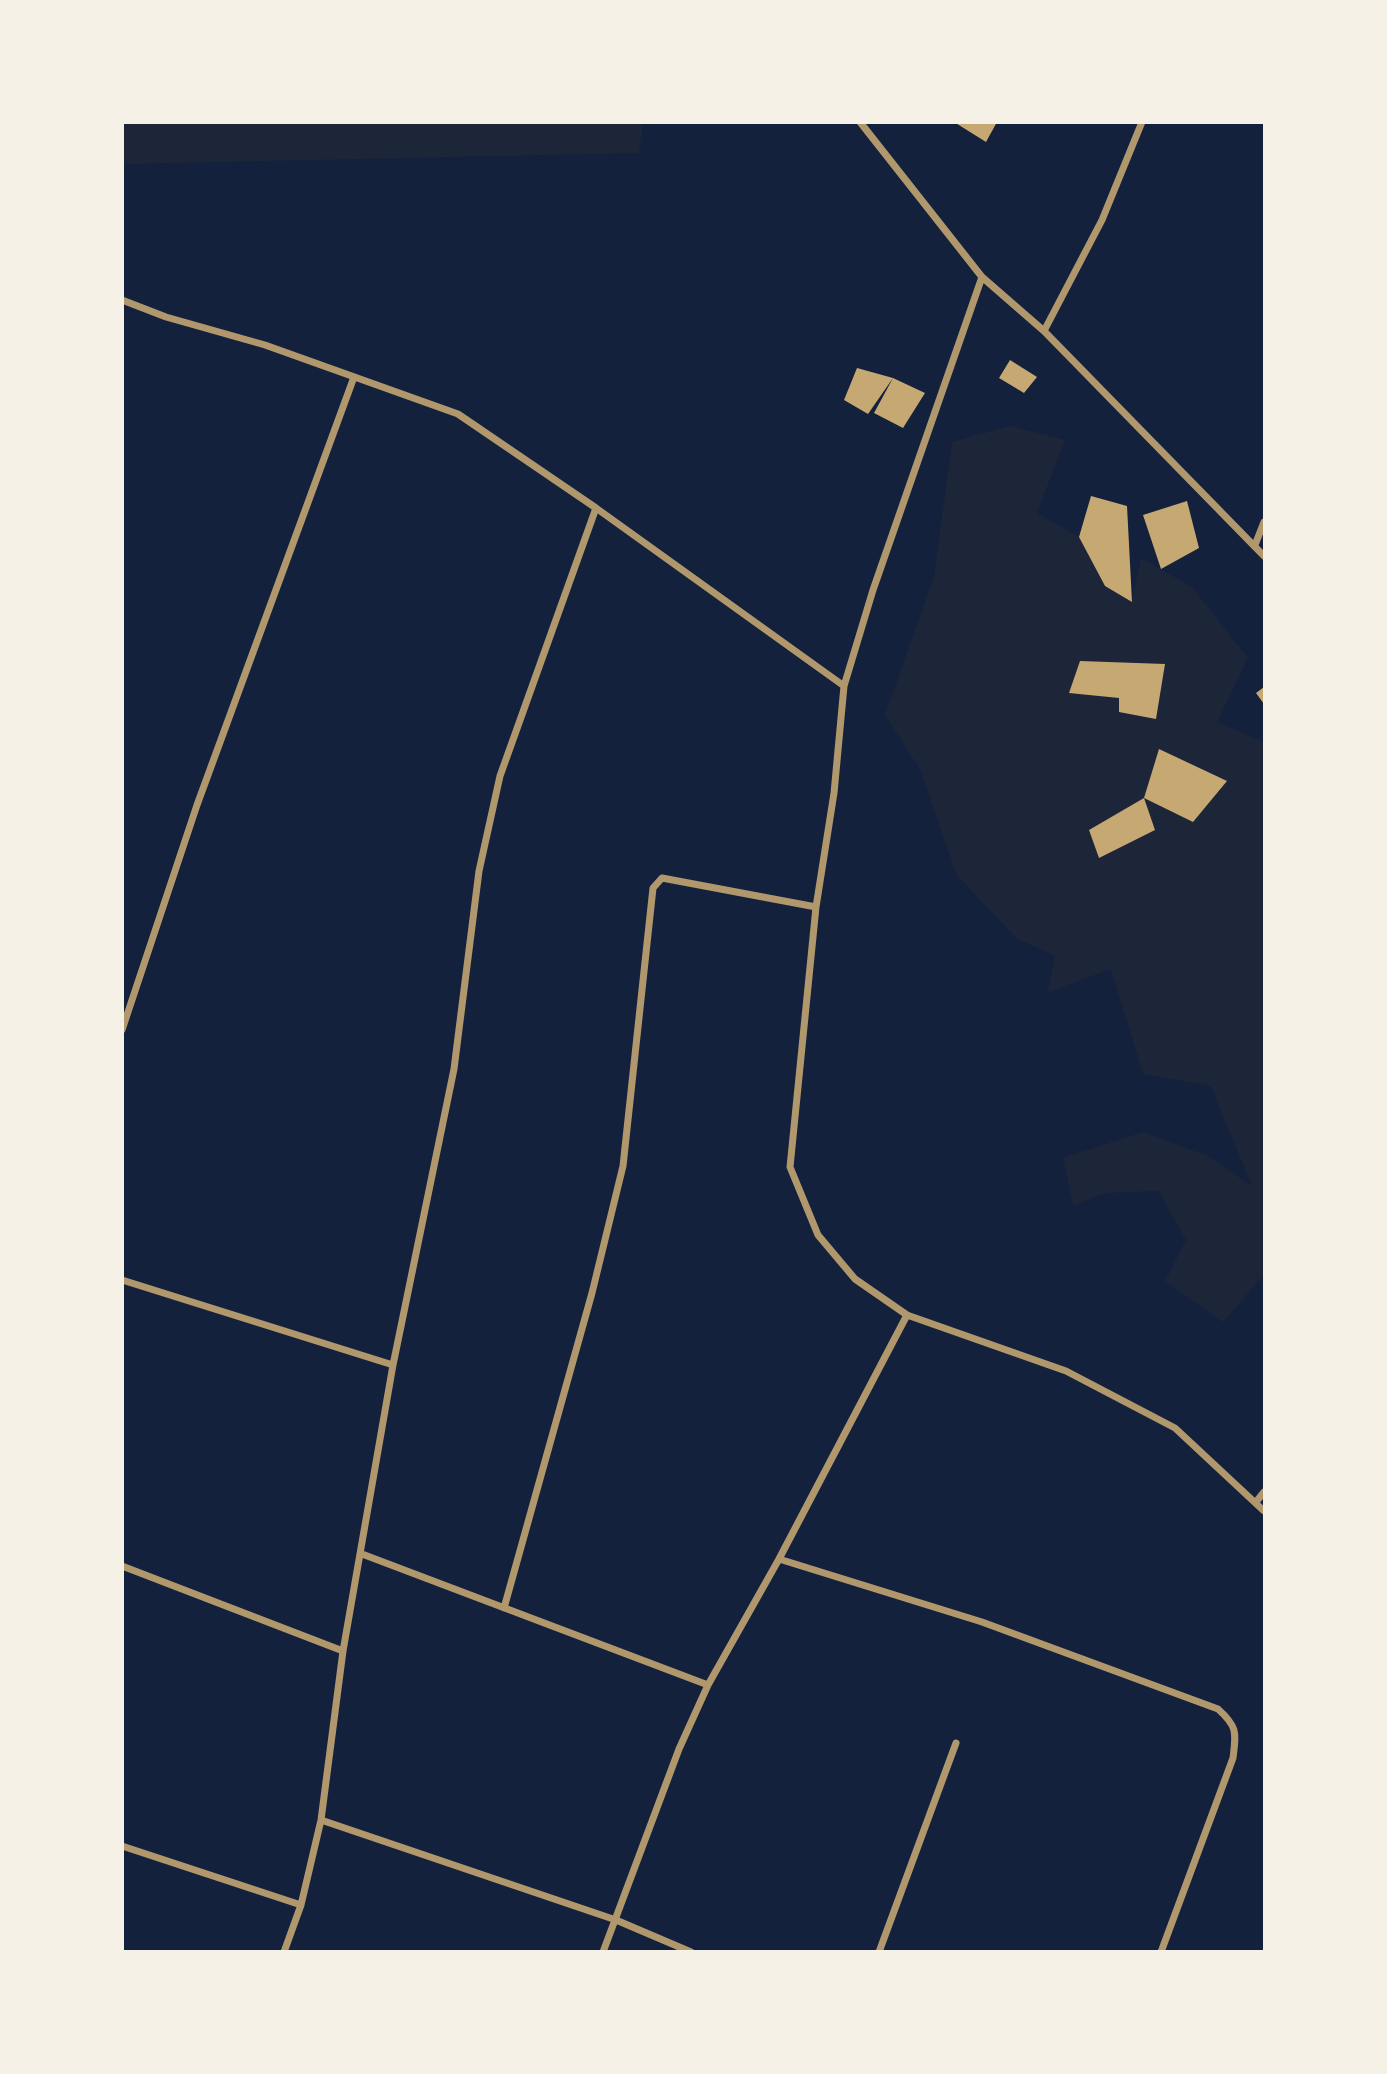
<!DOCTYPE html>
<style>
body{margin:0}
#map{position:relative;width:1387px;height:2074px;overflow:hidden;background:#14213d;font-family:"Sofia Sans Condensed",sans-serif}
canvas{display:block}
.frame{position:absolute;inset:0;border:124px solid #f6f1e7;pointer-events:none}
</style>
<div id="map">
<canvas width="1387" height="2074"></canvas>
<div class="frame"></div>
</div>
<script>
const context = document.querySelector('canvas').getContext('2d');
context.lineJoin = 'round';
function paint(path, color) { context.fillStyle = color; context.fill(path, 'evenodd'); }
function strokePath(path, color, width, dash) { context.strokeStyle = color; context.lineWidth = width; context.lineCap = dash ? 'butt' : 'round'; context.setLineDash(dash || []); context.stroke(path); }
const green = new Path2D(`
 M122,123L123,122L643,123L639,153L123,164Z
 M1010,426L1065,440L1037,513L1079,537L1105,586L1132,601L1141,558L1192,587L1248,658L1217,722L1264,742V1275L1223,1322L1165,1281L1186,1240L1159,1191L1105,1193L1073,1206L1063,1158L1143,1132L1208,1156L1252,1186L1211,1086L1143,1074L1111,969L1048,992L1055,956L1016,938L956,874L921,771L885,715L934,577L952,442Z`);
const building = new Path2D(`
 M954,122H997L986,142Z
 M1010,360L1037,377L1024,393L999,378Z
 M857,368L893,378L925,393L903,428L874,413L893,378L868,414L844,400Z
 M1091,496L1127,506L1132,602L1105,586L1079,537Z
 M1187,501L1199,548L1161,569L1143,515Z
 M1080,661L1165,664L1156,719L1119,712V698L1069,693Z
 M1264,687V704L1256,693Z
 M1159,749L1227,781L1193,822L1144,798L1155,830L1099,858L1089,830L1144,798Z`);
const minor = new Path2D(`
 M860,122L982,277L1044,331L1264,556
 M982,277L873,590L844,686L834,793L816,907L790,1167L818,1235L855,1279L907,1315L1066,1371L1175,1428L1264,1511
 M122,300L166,317L265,345L458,414L596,508L844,686
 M1044,331L1102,220L1142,122
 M1255,545L1264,522
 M122,1030L197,805L354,377
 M122,1280L393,1365
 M1256,1502L1264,1492
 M362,1554L708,1685
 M779,1559L982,1622L1218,1709C1238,1727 1236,1733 1233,1758L1161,1952
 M122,1566L343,1651
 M504,1608L592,1293L623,1166L653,888L662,878L816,907
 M321,1820L616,1920L691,1952
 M122,1846L301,1905
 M284,1952L301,1905L321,1820L343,1651L393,1365L454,1069L479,871L500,776L596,508
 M603,1952L679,1749L708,1685L779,1559L907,1315
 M879,1952L956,1743`);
paint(green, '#1d2539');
paint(building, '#c6a872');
strokePath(minor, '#b1986c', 7);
</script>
